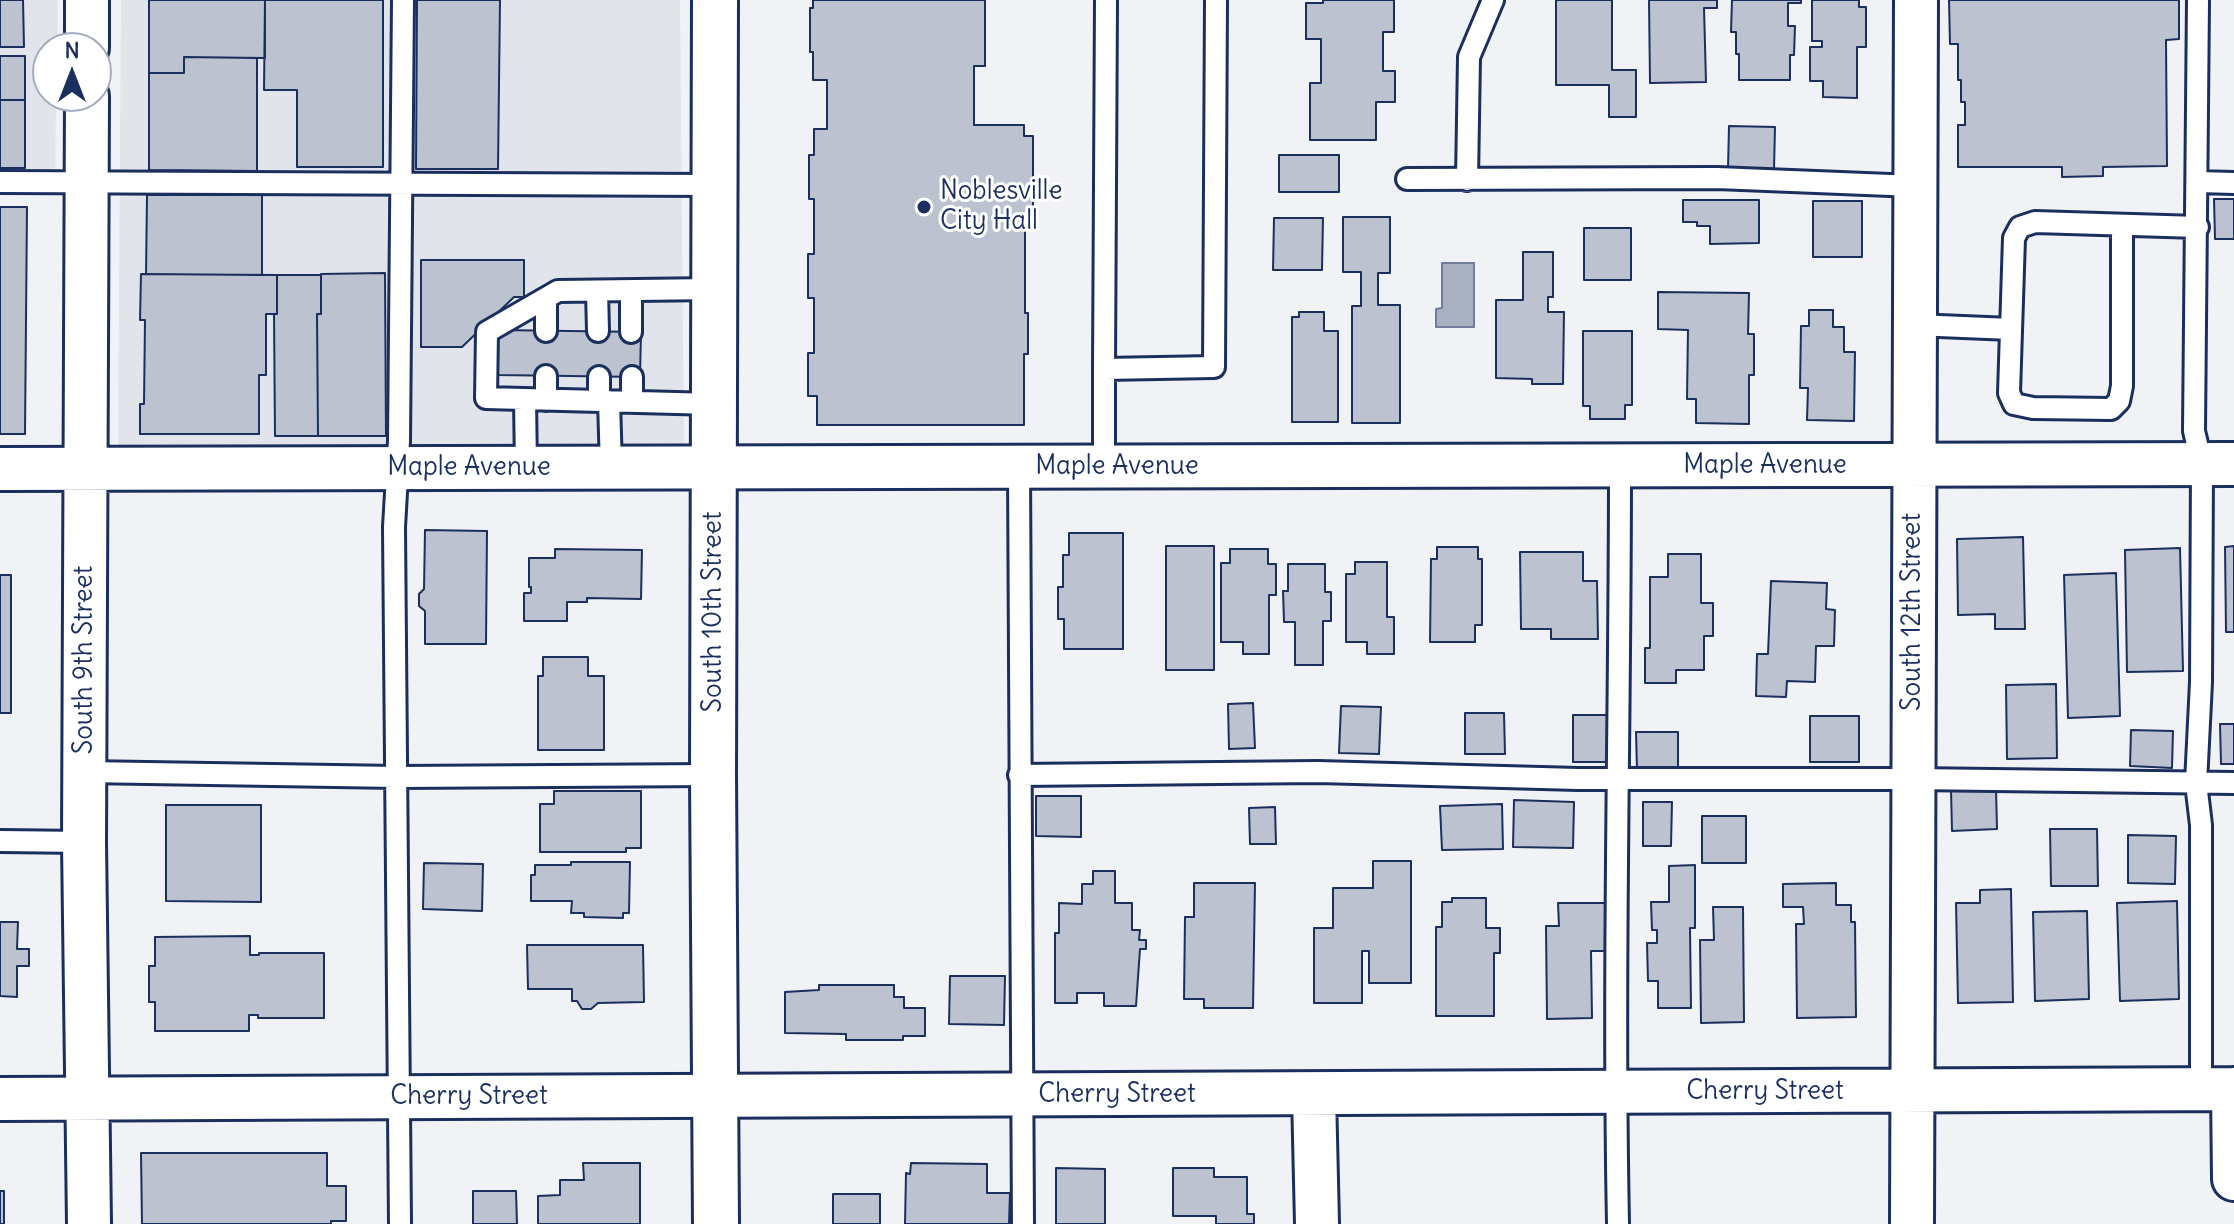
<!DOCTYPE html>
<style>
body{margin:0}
#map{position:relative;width:2234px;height:1224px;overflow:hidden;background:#f1f2f5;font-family:Delius,sans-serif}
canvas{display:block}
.north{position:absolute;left:32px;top:32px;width:80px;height:80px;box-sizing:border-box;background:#fff;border:2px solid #a4acbf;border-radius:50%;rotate:0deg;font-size:22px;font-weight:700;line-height:32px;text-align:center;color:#1b2f5e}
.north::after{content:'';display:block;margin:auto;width:28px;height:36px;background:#1b2f5e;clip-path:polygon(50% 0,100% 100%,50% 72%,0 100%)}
</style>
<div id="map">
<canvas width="2234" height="1224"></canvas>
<div class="north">N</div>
</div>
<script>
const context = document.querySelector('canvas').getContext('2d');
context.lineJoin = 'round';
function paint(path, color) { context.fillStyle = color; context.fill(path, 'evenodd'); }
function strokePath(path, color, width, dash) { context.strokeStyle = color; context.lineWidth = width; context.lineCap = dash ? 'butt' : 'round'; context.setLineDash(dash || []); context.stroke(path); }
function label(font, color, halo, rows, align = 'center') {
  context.font = font + ' Delius,sans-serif'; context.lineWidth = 6; context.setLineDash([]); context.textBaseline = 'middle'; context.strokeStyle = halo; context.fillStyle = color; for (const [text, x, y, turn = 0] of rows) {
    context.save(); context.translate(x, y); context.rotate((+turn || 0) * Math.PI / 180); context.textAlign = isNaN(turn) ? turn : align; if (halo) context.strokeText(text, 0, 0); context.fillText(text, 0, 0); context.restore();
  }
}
const built = new Path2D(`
 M0,0H58L57,48H48V96H56L55,192H0Z
 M121,0H680L684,451L118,449Z`);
const water = new Path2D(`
 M1442,263H1474V327H1436V309L1442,308Z`);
const building = new Path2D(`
 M0,0H23L24,47H0Z
 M149,0H265V58L184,57V73H149Z
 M265,0H383V167H297V90H264Z
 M417,0H500L498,169H416Z
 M813,0H985V66H974V125H1024V136H1033V215H1025V313H1028V354H1024V425H817V396H808V353H814V298H808V254H814V199H809V155H814V129H827V80H813V52H810V8H813Z
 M1323,0H1394V32H1383V71H1395V102H1376V140H1310V83H1321V39H1306V3H1323Z
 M1556,0H1612V70H1636V117H1609V85H1556Z
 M1649,0H1717V8H1704L1706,82L1650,83Z
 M1732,0H1801V3H1788V26H1795L1794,55H1790V80H1739V54H1736V32H1731Z
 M1812,0H1859V7H1866V47H1857V98L1823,97V81H1810V47H1822V41H1812Z
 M1949,0H2179V39L2166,40L2167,166L2103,167V176L2062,177V167H1958V125H1965V102H1961V80H1958V44H1950Z
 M0,56H25V100H0Z
 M184,57L257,58V171L149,170V73H184Z
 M0,100H25V168H0Z
 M1729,126L1775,127L1774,169H1728Z
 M1279,155H1339V192H1279Z
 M147,195H262V275L146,274Z
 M2214,199H2234V239H2215Z
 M1683,200H1759V243L1710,244V226H1697V222H1683Z
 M1813,201H1862V257H1813Z
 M0,207H27L25,434H0Z
 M1343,217H1390V273H1378V305H1400V423H1352V306H1361V272H1343Z
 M1274,218H1323L1322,270H1273Z
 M1584,228H1631V280H1584Z
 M1523,252H1553V297H1548V312H1564L1563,384H1532V379L1496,378V300H1523Z
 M421,260H524V297H514L462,347H421Z
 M385,273L386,436H318L317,314H321V274Z
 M141,274L277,275V314H266V375H259V434H140V404H144L145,320H140Z
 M277,275H321V314H317L318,436H275L274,314H277Z
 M1658,292L1749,293L1748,334H1754V375H1749V424L1696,423V399H1687L1688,330L1658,329Z
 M1809,310H1833V327H1844V352H1855L1854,421L1807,420L1808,388H1800L1801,326H1809Z
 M1299,312H1324V331H1338V422H1292V317H1299Z
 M498,330L641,332L640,377L497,375Z
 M1583,331H1632V405H1625V419H1590V406H1583Z
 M425,530L487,531L486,644H425V611L419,606V594L424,589Z
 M1069,533H1123V649H1064V619H1058V587H1063V555H1069Z
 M2023,537L2025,629H1995V614L1958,615L1957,539Z
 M1166,546H1214V670H1166Z
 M2234,546V632H2226L2225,547Z
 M1437,547H1478V559H1482V625H1475V642H1430L1431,559H1437Z
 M2180,548L2183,671L2127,672L2125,550Z
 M555,549L642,550L641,599L587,598V602H567V621H524V593H531V587H529V558H555Z
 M1230,549H1268V564H1276V595H1269V654H1243V642H1221V563H1230Z
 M1520,552H1583V581H1597L1598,639H1551V629H1521Z
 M1668,554H1701V603H1713V636H1704V670H1676V683H1645V648H1650V577H1668Z
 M1355,562H1387V617H1394V654H1367V642H1346V574H1355Z
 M1288,564H1325V592H1331V621H1323V665H1295V622H1284L1283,591H1288Z
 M2116,573L2120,716L2068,718L2064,575Z
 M0,575H11V713H0Z
 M1771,581L1827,583L1826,609L1835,610L1834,646H1816L1815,682L1787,681L1786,697L1756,696L1757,654H1768Z
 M543,657H588V676H604V750H538V676H543Z
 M2056,684L2057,758L2007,759L2006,685Z
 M1253,703L1255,748L1229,749L1228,704Z
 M1341,706L1381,707L1379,754L1339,753Z
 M1465,713H1504L1505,754H1465Z
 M1573,715H1607V762H1573Z
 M1810,716H1859V762H1810Z
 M2220,724H2234V764H2221Z
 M2131,730L2173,731L2172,768L2130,766Z
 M1636,732H1678V769L1637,770Z
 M1996,789L1997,829L1952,831L1951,790Z
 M554,791H641V848H626V852H540V804H554Z
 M1036,796H1081V837L1036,836Z
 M1514,800L1574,802L1573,848L1513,847Z
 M1643,802H1672L1671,846H1643Z
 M1502,804L1503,849L1442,850L1440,806Z
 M166,805H261V902L166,901Z
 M1275,807L1276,844H1250L1249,808Z
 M1702,816H1746V863H1702Z
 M2050,829H2097L2098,886H2051Z
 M2128,835L2176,836L2175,884L2128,883Z
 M1373,861H1411V983H1369V951H1362V1003H1314V928H1333V888H1373Z
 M571,862H630L629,913H623V918L584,917V913H571L572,901H531V875H535V865H571Z
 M424,863L483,864L482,911L423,909Z
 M1695,865V928H1690L1691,1008H1658V981H1648L1647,943H1657V930H1652L1651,902H1669V866Z
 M1093,871H1115V903H1132V930H1140L1139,940H1146V949H1140L1136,1006H1104V993H1077V1003H1055V933H1059V903L1082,904V884H1093Z
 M1194,883H1255L1253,1008H1204V999H1184L1185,917H1194Z
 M1836,883V905H1851V922H1855L1856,1017L1797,1018L1796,924H1804L1803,907H1783V884Z
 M2011,889L2013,1002L1958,1003L1956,903H1980V890Z
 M1452,898H1486V928H1500V953H1494V1016H1436V927H1442V902H1452Z
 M2177,901L2179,999L2120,1001L2117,903Z
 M1558,903H1605L1606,951H1591L1592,1018L1547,1019L1546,926H1559Z
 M1713,907H1743L1744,1022L1701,1023L1700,940H1714Z
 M2087,911L2089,999L2035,1001L2033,912Z
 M0,922H18L17,949H29V966H17V997L0,996Z
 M250,936V955H259V953H324V1018H258V1015H249V1031H155V1002H149V966H155V937Z
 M527,945H643L644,1002L598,1003L591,1009H582L577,1001H572V989H528Z
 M950,976H1005L1004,1025L949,1024Z
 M819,985H894V997H904V1008H925V1036H903V1040H846V1034L785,1033V992L819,990Z
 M141,1153H327V1186H346V1221H331V1224H142Z
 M583,1163H640V1224H538V1196L560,1195V1180H584Z
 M911,1163L987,1164V1193H1010L1009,1224H905L906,1173L910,1174Z
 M1056,1168L1105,1169V1224H1056Z
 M1173,1168H1214V1177H1247V1214H1254V1224H1216V1216H1173Z
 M0,1191H4V1224H0Z
 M473,1191H516L517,1224H473Z
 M833,1194H880V1224H833Z`);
const lane = new Path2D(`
 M2198,0L2194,431L2202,465L2201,682L2196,783L2201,825V1090
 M1407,179L1717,178L1915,186
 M1467,180L1469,57L1493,0
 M0,182L714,185
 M2198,182L2234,183
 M2122,225V386L2119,401L2111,409L2033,408L2014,404L2009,393L2014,238L2020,227L2035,222L2198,227
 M714,289L558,291L487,332L486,398L714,404
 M597,291L598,331
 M631,291V332
 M546,298V331
 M1915,325L2011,329
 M1104,369L1106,0
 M546,376V400
 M599,377V401
 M632,377V402
 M525,399L526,468
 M609,401L611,468
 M1104,466V369L1214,367L1216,0
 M1019,467L1023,1224
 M85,772L397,777L713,775
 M1019,775L1318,772L1578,779H1913L2234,783
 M0,841L84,842
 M400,1224L394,527L399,441L403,0
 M1618,1224C1613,971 1620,719 1620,466`);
const street = new Path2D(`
 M87,48V0
 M87,96L84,842L89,1224
 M0,469L2234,464
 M2233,1089L2234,1179
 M1314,1094L1317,1224
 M0,1099L2234,1089
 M1912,1224L1916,0`);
const secondary = new Path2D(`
 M715,0L713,775L716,1224`);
const markers = [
 [924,207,8,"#1b2f5e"]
];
const poiNames = [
 ["Noblesville",940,192],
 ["City Hall",940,222]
];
const streetNames = [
 ["Maple Avenue",1765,466],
 ["Maple Avenue",1117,467],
 ["Maple Avenue",469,468],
 ["South 10th Street",714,612,-90],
 ["South 12th Street",1913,612,-90],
 ["South 9th Street",85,660,-90],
 ["Cherry Street",1765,1092],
 ["Cherry Street",1117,1095],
 ["Cherry Street",469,1097]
];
paint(built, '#e1e4ea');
paint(water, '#a8b0c2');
strokePath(water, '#707c9a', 2);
paint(building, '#bcc2d0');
strokePath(building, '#1b2f5e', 2);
strokePath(lane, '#1b2f5e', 26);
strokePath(street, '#1b2f5e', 48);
strokePath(secondary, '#1b2f5e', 50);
strokePath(lane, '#fff', 20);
strokePath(street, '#fff', 42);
strokePath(secondary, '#fff', 44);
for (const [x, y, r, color] of markers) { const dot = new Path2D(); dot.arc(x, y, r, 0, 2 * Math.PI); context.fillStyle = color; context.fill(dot); strokePath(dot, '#fff', 3); }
label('26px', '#1b2f5e', '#fff', poiNames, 'left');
label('26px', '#1b2f5e', '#fff', streetNames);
</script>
